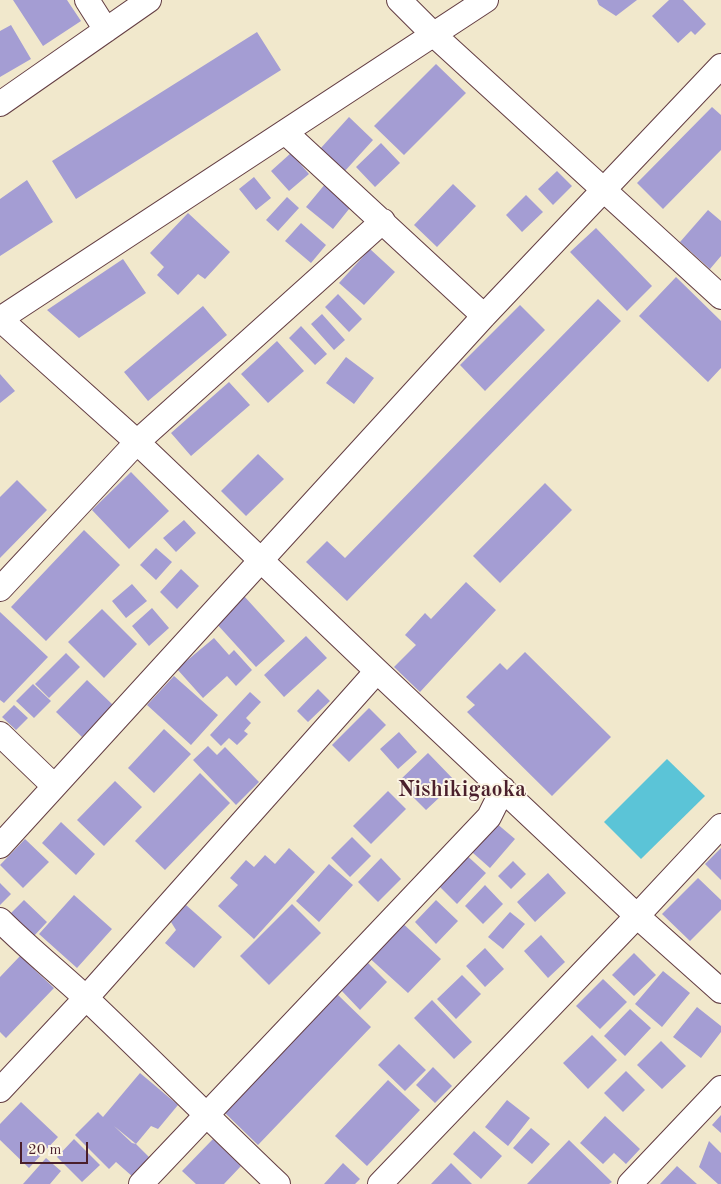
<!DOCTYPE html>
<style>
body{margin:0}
#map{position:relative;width:721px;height:1184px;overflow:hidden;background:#f1e8cc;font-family:"Old Standard TT",serif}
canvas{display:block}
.scale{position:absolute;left:20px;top:1142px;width:68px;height:22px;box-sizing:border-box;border:2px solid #4a1f2b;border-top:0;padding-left:6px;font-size:15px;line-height:18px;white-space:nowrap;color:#4a1f2b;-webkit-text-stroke:4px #fcf5e5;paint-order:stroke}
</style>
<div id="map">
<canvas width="721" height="1184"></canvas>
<div class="scale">20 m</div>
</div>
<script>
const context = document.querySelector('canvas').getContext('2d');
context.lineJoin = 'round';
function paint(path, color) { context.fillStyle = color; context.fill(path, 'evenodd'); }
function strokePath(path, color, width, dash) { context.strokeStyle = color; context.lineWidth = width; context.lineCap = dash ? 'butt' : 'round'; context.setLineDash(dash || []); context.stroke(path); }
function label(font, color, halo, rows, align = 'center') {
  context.font = font + ' "Old Standard TT",serif'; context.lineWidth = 4; context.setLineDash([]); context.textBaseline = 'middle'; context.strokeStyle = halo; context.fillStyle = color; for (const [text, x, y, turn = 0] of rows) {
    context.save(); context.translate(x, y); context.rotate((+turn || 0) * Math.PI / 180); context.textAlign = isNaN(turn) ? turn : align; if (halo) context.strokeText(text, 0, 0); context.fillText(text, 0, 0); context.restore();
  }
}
const water = new Path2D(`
 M667,759L705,796L641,859L604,822Z`);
const building = new Path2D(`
 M13,0H67L81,21L43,46Z
 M597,0H637L616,16L599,5Z
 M669,0H683L706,24L695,35L691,31L678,43L652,16Z
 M11,25L31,59L0,77V31Z
 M257,32L281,70L76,199L52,161Z
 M436,64L466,93L404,155L374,126Z
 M712,107L721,115V150L663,209L637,183Z
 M349,117L373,140L344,172L320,149Z
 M381,143L400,163L375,187L356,167Z
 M291,153L309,174L289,191L271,171Z
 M557,171L572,186L553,205L538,189Z
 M254,177L271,198L256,210L239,189Z
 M27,180L53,222L0,256V199Z
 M326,183L353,204L333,229L306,207Z
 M453,184L476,206L437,247L414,225Z
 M526,195L543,212L522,232L506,215Z
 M287,197L299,208L278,231L266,220Z
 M708,210L721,221V256L710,269L680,242Z
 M188,213L230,252L205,279L198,274L178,295L157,275L164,267L150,253Z
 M301,223L326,245L311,263L285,241Z
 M596,228L652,286L627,311L570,252Z
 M370,249L395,272L364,305L339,283Z
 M123,259L146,293L79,338L47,310Z
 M676,277L721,321V368L708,382L639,316Z
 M338,294L362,319L349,332L325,307Z
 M598,299L621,321L347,601L306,562L327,541L345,558Z
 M520,305L545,330L485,391L460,365Z
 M203,306L227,335L148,401L124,372Z
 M322,314L345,340L334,350L311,324Z
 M301,326L327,354L315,365L289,338Z
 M277,341L304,371L268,403L241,374Z
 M346,357L374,378L354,404L326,383Z
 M0,374L15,391L0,403Z
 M229,382L250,405L191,456L171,433Z
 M258,454L284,479L246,516L221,491Z
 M131,472L169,511L129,549L92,510Z
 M17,480L47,510L0,558V497Z
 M545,483L572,510L500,583L473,556Z
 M184,520L196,533L176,552L163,538Z
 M84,530L120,565L46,641L11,607Z
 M156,548L172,562L156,580L140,565Z
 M181,569L199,586L177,609L160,592Z
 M466,582L496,610L420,692L394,667L416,645L405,635L425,613L431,619Z
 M132,584L147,601L126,618L112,601Z
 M244,596L285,641L256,667L215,622Z
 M152,608L169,628L149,646L132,626Z
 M102,609L137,644L104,678L68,642Z
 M0,612L48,657L4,703L0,700Z
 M306,636L327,658L284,697L264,675Z
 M214,638L229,655L234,650L252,670L236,686L227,676L203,698L177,669Z
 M525,652L611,737L552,796L467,712L475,705L466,697L500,663L507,670Z
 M66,653L80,667L49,698L35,684Z
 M174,676L218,715L191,745L147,705Z
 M87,680L113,705L82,737L56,712Z
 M33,684L51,701L34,718L16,701Z
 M318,689L330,701L308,722L297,711Z
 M250,692L261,702L246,718L251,723L244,731L248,734L237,745L229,738L221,746L210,735Z
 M14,705L28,718L16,730L2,717Z
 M369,708L386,725L349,762L332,745Z
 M164,729L191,754L154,793L128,768Z
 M399,732L417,752L398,769L380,749Z
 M208,746L217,755L225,747L259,782L236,805L193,760Z
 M428,753L456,782L426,810L398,782Z
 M200,773L230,803L165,870L135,841Z
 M115,781L142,807L104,846L77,820Z
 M388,791L406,809L371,844L353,826Z
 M489,817L515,839L490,868L464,845Z
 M61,822L95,854L76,875L42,843Z
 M352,837L371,856L350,877L331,858Z
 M25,839L49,862L23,888L0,865Z
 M289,848L315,872L254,939L218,906L238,885L230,878L246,860L254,867L265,855L275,864Z
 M721,848V880L705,864Z
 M463,852L486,873L457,904L435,882Z
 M381,858L401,879L378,902L358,882Z
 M513,861L526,874L511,889L498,876Z
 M329,864L353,885L319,922L296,901Z
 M548,873L566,893L535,922L517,902Z
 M698,878L721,900V910L690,941L662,914Z
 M0,883L11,894L0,905Z
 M485,885L503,904L483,924L465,906Z
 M74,895L112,929L77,968L39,934Z
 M24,900L47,922L33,937L9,915Z
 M436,900L458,921L436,944L415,922Z
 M292,904L321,933L269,985L240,956Z
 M186,905L222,937L194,968L165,943L176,930L171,922Z
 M510,912L525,924L503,949L488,937Z
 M398,919L441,959L408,993L365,954Z
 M541,935L565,962L548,978L524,951Z
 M485,948L504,969L485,987L466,966Z
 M634,953L656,975L634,996L612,975Z
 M20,956L54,988L6,1038L0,1032V977Z
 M368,963L387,982L360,1010L341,990Z
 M663,971L690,993L662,1027L635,1004Z
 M462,975L481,994L456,1019L437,999Z
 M603,979L627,1002L600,1029L576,1006Z
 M337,994L371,1027L258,1145L224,1112Z
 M432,1000L472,1042L454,1059L414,1018Z
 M697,1007L721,1026V1032L701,1058L673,1037Z
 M630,1009L651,1028L625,1056L604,1036Z
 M592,1035L617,1060L588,1089L563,1063Z
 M661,1041L686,1066L662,1089L637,1065Z
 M399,1044L426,1070L405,1091L378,1065Z
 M433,1067L452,1086L435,1103L416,1085Z
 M626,1071L645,1090L623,1112L604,1093Z
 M140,1073L178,1105L158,1129L151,1126L136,1144L149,1157L133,1177L116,1162L109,1169L75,1135L98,1112L103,1117ZM114,1126L136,1144L132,1143Z
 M388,1080L420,1110L367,1166L335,1136Z
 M507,1100L530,1118L508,1146L485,1127Z
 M21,1102L58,1137L29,1168L0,1140V1124Z
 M721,1115V1133L712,1125Z
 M605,1116L640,1149L626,1164L614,1153L603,1164L580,1143Z
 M531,1128L550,1144L532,1164L513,1148Z
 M474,1131L502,1156L481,1179L453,1154Z
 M74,1139L100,1165L82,1182L57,1157Z
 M213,1139L241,1166L224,1184H196L182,1171Z
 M569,1140L612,1182L609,1184H527Z
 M709,1141L721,1153V1184H718L699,1167Z
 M46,1158L61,1171L50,1184H23Z
 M343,1163L360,1179L355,1184H324Z
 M451,1163L472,1184H431Z
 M677,1166L697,1184H660Z`);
const minor = new Path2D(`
 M87,0L106,30
 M399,0L433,34L721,297
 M0,104L149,0
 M285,132L484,316
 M0,319L137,442L377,671L637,916L721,991
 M0,319L486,0
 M0,589L137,442L383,221
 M0,734L54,786
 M0,846L484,316L721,66
 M0,920C28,948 58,972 87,999C151,1060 214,1123 278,1184
 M0,1090L86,998L377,671
 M141,1184L489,817L503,789
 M380,1184L637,916L721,826
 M630,1184L721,1088`);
const quarterNames = [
 ["Nishikigaoka",462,790]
];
paint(water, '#5bc4d7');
paint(building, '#a49dd3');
strokePath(minor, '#633d43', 26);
strokePath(minor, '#fff', 24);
label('bold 22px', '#4a1f2b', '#fcf5e5', quarterNames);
</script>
